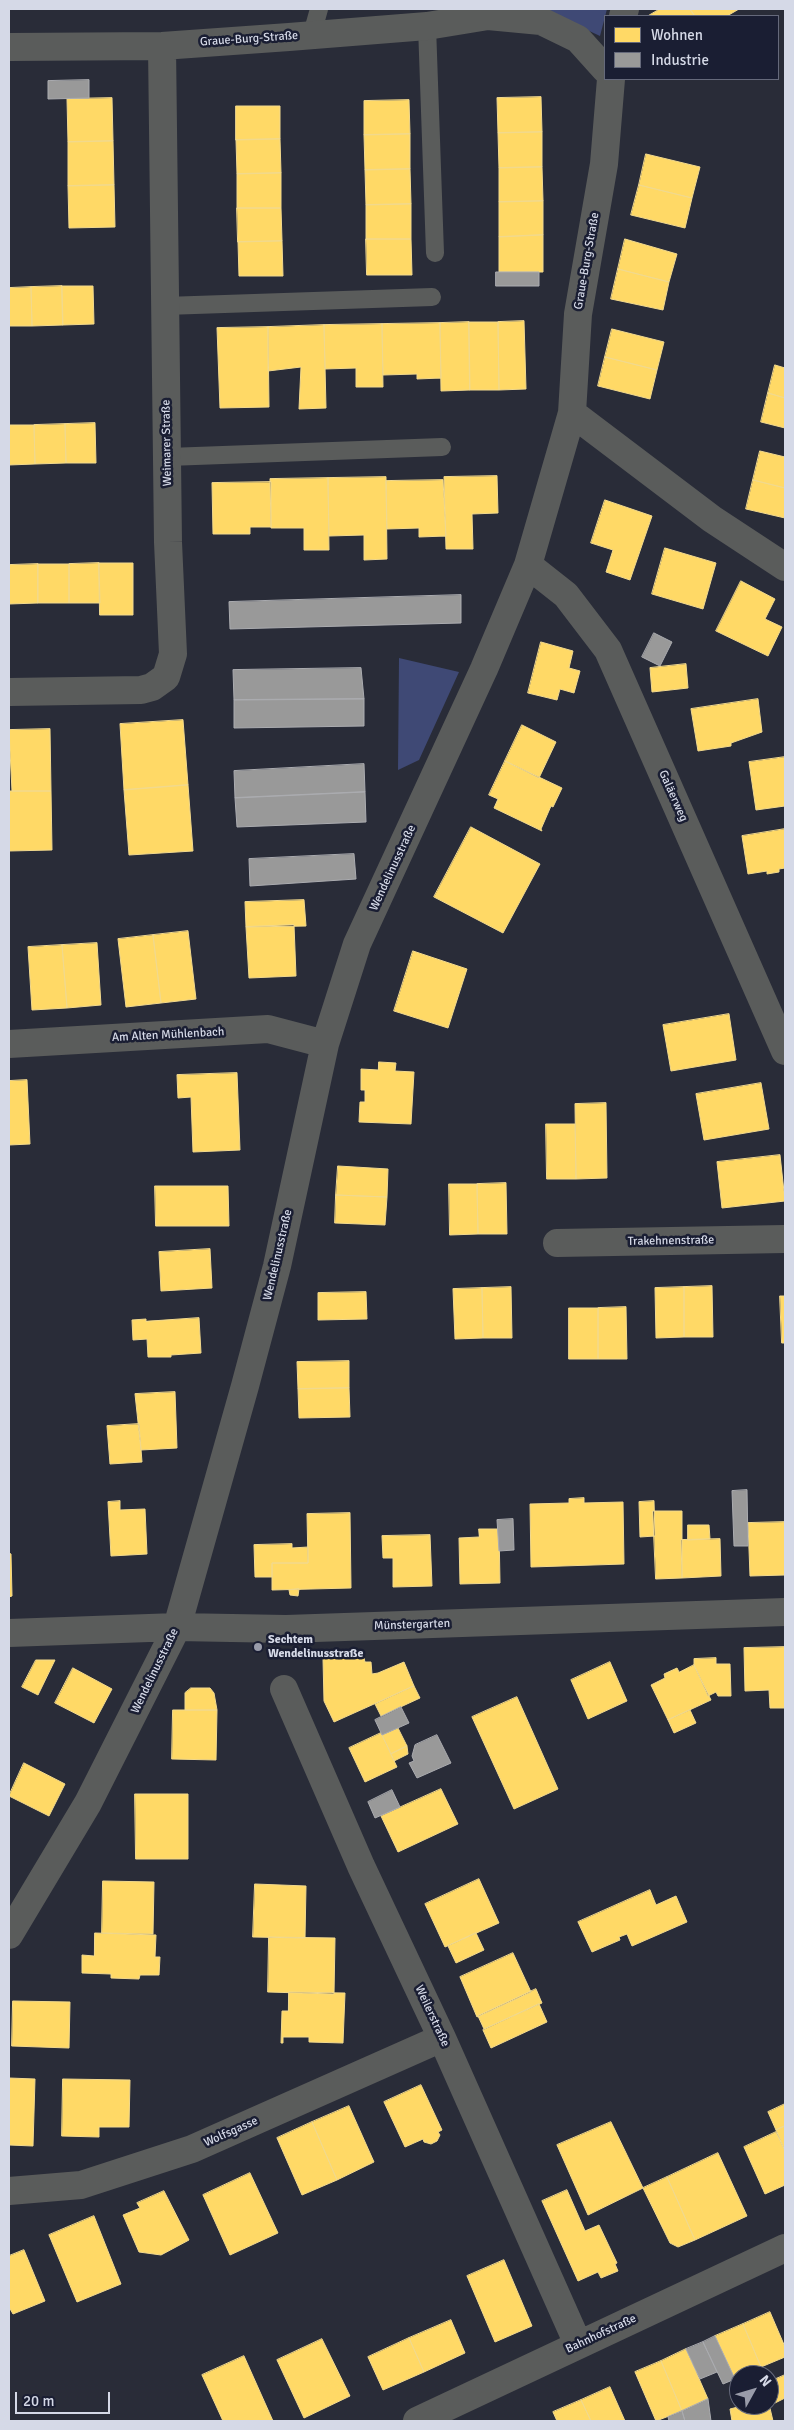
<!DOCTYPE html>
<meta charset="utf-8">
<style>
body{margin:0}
#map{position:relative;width:794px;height:2430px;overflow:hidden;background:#292c38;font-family:Signika,sans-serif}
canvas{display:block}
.frame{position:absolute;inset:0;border:10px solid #d5d9e7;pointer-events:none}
.legend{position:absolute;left:604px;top:15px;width:175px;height:65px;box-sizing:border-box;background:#1a1e33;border:1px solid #65697b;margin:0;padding:6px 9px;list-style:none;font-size:15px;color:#d5d9e7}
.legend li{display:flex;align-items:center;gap:10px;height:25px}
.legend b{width:25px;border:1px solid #65697b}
.north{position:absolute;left:729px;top:2365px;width:50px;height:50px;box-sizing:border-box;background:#1a1e33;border:1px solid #65697b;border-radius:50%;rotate:51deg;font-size:14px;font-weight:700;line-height:20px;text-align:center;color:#d5d9e7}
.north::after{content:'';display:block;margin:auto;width:18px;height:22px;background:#999caa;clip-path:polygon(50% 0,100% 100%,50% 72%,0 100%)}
.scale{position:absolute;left:15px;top:2392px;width:95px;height:22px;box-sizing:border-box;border:2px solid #d5d9e7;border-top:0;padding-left:6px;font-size:15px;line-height:18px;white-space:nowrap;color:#d5d9e7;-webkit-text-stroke:4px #1a1e33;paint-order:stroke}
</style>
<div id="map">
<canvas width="794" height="2430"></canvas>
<div class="frame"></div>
<ul class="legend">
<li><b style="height:14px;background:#ffd966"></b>Wohnen</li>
<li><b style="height:14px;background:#999"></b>Industrie</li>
</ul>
<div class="north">N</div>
<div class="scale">20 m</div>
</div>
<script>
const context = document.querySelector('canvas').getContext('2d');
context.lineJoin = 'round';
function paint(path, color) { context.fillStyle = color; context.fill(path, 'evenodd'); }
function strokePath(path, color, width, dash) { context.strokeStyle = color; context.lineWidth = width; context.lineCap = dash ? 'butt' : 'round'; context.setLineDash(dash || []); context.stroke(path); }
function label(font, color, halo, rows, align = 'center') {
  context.font = font + ' Signika,sans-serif'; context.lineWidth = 5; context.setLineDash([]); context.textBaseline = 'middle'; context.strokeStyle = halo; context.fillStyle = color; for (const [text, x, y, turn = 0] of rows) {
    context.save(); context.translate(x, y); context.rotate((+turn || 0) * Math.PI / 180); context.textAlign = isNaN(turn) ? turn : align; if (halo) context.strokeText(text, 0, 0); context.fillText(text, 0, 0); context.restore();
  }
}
const green = new Path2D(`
 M542,9H607L600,36Z
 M399,658L459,672L419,760L398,770Z`);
const homes = new Path2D(`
 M660,9H690L695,16H648Z
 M690,9H739L727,16H695Z
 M541,97L542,132L498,133L497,98Z
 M112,98L113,141L68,142L67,99Z
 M409,100L410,134L364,135V101Z
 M236,106H280V139L236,140Z
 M542,132V167L499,168L498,133Z
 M410,134V169L365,170L364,135Z
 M280,139L281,173L237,174L236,140Z
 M113,141L114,185L68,186V142Z
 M646,154L700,167L692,198L639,185Z
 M542,167L543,201L499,202V168Z
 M410,169L411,204L366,205L365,170Z
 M281,173V208H237V174Z
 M114,185L115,227L69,228L68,186Z
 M639,185L692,198L685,228L631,215Z
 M543,201V235L499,237V202Z
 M411,204V239H366V205Z
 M237,208H281L282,241L238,242Z
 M543,235V272H499V237Z
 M366,239H411L412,275H367Z
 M625,239L677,254L669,282L618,269Z
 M282,241L283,276H239L238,242Z
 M618,269L669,282L663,310L611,299Z
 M62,286L63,325L32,326L31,287Z
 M62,286H93L94,324L63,325Z
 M31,287L32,326H9V288Z
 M524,321L526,389L499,390L498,322Z
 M469,322L470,390L441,391L440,323Z
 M469,322H498L499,390H470Z
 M440,323L441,378L417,379V374L383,375L382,324Z
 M382,324L383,387H356V368L325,369L324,325Z
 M324,325L326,408L299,409L301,367L268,371V327Z
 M268,327L269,407L220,408L217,328Z
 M612,329L664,342L657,370L605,357Z
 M605,357L657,370L650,399L598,386Z
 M775,365L785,368V398L768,393Z
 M768,393L785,398V428L761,422Z
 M95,423L96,463H66L65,424Z
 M65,424L66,463L35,464L34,425Z
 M9,425H34L35,464L9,465Z
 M760,451L785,457V488L753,480Z
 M497,476L498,513L472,514L473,549H446L444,477Z
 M386,477L387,559L364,560V535L329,536L328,478Z
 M328,478L329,550H304V528H271L270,479Z
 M443,480L446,536L419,537V528L387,529L386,481Z
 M753,480L785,488V518L746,509Z
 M271,482V527H250V534H213L212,483Z
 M605,500L652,516L630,580L606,572L613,550L591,543Z
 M665,548L716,563L703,609L652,594Z
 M99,563L100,603H69V564Z
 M99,563H133V615H100Z
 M38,564H69V603H38Z
 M38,564V603L9,604V565Z
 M741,581L775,599L765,619L782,627L768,656L716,631Z
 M541,642L573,651L569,668L580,671L574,693L560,689L557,700L528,693Z
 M686,664L688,688L652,692L650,668Z
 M758,699L762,732L731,743V746L698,751L691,709Z
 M183,720L188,785L124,790L120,724Z
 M522,725L556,742L539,778L505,761Z
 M50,729L51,791H12L9,730Z
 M785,757V806L756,810L749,762Z
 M505,761L562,788L553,807L551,806L541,829L542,831L494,808L498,799L489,795Z
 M188,785L193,851L129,855L124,790Z
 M9,791H51L52,850L9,851Z
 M471,827L540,864L503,933L434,897Z
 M785,829V868L779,869V872L767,874V871L748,874L742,836Z
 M304,900L306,926L246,927L245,902Z
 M294,925L296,976L249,978L246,927Z
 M188,931L196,999L161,1003L153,935Z
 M153,935L161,1003L126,1007L118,939Z
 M97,943L101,1005L67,1008L62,945Z
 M62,945L67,1008L32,1010L28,947Z
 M413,951L467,969L448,1028L394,1011Z
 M729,1014L736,1060L671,1071L663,1025Z
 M379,1062L396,1063L395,1071L414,1072L411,1124L359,1122L360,1102H365V1090H361V1069L378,1070Z
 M237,1073L240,1150L193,1152L191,1097L178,1098L177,1075Z
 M27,1080L30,1144L9,1145V1081Z
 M761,1083L769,1129L704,1140L696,1094Z
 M606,1103L607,1178L576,1179L575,1104Z
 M546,1124H575L576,1179H547Z
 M780,1155L785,1201L722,1208L717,1162Z
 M338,1166L388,1169L387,1197L336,1195Z
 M506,1183L507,1234H478L477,1184Z
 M449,1184H477L478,1234L450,1235Z
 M155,1186H228L229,1226H156Z
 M336,1195L387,1197L385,1225L335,1223Z
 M210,1249L212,1288L161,1291L159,1252Z
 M712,1286L713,1337H684V1287Z
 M511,1287L512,1338H483L482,1288Z
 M684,1287V1337L656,1338L655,1288Z
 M482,1288L483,1338L455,1339L453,1289Z
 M366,1292L367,1319L318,1320V1293Z
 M780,1296H785V1343H782Z
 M626,1307L627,1359H598V1308Z
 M569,1308H598V1359H569Z
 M199,1318L201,1353L171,1355V1357H148L147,1339L133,1340L132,1320L146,1319V1321Z
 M349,1361V1388L298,1389L297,1362Z
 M349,1388L350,1417L299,1418L298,1389Z
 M175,1392L177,1448L141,1450L135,1394Z
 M139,1424L142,1462L110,1464L107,1426Z
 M584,1498V1503L623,1502L624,1564L531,1567L530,1504L569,1503V1499Z
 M120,1501V1510L145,1509L147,1554L111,1556L108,1502Z
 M654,1501L655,1536L640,1537L639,1502Z
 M653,1511H682V1578L656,1579Z
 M350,1513L351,1588L272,1590V1563H308L307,1514Z
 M785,1522V1575L750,1576L748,1523Z
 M688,1525H709L710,1539L688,1540Z
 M479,1529H499L500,1583L460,1584L459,1538L479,1537Z
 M430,1535L432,1586L393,1587V1558H383L382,1536Z
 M720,1539L721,1576L682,1578L681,1540Z
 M292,1544V1548L308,1547V1563H272V1577H255L254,1545Z
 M9,1553L11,1554L12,1596L9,1597Z
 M299,1589L298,1596L290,1595L289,1590Z
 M785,1647V1708H770L769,1690L745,1691L744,1648Z
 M364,1658L365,1662H371L372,1674L378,1673L404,1662L414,1686L334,1722L324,1701L323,1659Z
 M716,1658V1664H730L731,1696H718L716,1692L708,1696L694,1665V1659Z
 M36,1660H55L38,1695L22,1687Z
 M610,1662L627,1701L588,1719L571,1680Z
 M694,1665L711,1700L668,1720L651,1685L665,1678L664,1674L677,1668L679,1672Z
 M73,1668L112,1689L94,1723L55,1703Z
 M414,1686L420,1698L381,1716L375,1704Z
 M191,1688H210L214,1693L217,1710H185V1693Z
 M517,1697L558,1789L514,1809L472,1717Z
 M173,1710H217L216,1760L172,1759Z
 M690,1710L696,1723L674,1733L668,1720Z
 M398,1728L407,1746L391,1754L382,1735Z
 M381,1733L397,1767L365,1782L349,1748Z
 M407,1746L408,1754L394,1761L391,1754Z
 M24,1763L65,1784L49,1816L9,1796Z
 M441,1789L458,1824L398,1852L381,1816Z
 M135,1794H188V1859H136Z
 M479,1879L499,1923L445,1947L425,1904Z
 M103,1881L154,1882L153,1934L102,1933Z
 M255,1884L306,1886L305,1938L253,1937Z
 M650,1890L656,1905L676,1896L687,1922L632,1946L627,1934L619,1937L620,1940L592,1952L578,1922Z
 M95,1933L156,1935L155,1957H160L159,1975H140L139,1979L111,1978V1974L82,1973V1955L94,1956Z
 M476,1933L484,1950L456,1963L448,1946Z
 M269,1937L335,1938L334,1994L268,1992Z
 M513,1953L531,1992L477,2017L460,1977Z
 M536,1989L542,2003L484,2029L478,2016Z
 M289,1992L345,1993L343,2043L309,2042V2037H283V2043H281L282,2011H288Z
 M13,2001L70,2002L69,2048L12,2046Z
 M539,2004L547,2022L491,2048L483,2030Z
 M9,2078L35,2079L33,2146L9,2145Z
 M63,2079L130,2080L129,2127H99V2137L62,2136Z
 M421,2085L442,2130L438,2132L440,2135L437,2141L431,2144L424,2142L423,2139L405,2147L384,2102Z
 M785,2104V2126L776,2130L768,2112Z
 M349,2106L374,2162L337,2180L312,2122Z
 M312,2122L337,2180L302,2195L277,2138Z
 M611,2122L643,2188L588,2215L557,2145Z
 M785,2126V2151L776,2130Z
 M776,2132L785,2151V2185L765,2194L744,2147Z
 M718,2153L747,2216L695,2240L667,2177Z
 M250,2173L278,2233L230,2255L203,2195Z
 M667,2177L695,2240L678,2247L670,2243L643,2188Z
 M567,2190L585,2231L599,2225L617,2263L615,2264L618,2271L601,2278L598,2272L578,2281L542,2201Z
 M164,2191L189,2240L161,2255L139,2252L123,2215L140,2208L137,2203Z
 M94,2216L121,2284L77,2302L49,2235Z
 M24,2250L45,2301L13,2314L9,2307V2256Z
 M504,2260L532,2326L495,2342L467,2276Z
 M770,2312L785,2347V2357L761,2367L743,2324Z
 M451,2320L465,2353L424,2372L409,2338Z
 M743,2324L761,2367L739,2375L735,2379L715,2336Z
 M409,2338L424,2372L383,2390L368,2357Z
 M322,2339L350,2396L304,2418L277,2360Z
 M686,2349L708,2399L682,2411L661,2361Z
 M244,2356L273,2421H223L202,2375Z
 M661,2361L682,2411L656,2421L635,2372Z
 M761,2367L764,2375H743Z
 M785,2375V2398L769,2406V2382Z
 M610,2387L625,2421H591L581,2400Z
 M581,2400L591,2421H557L553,2412Z
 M769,2404L773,2421H732L730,2409L746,2405Z`);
const industry = new Path2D(`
 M89,80V98L48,99V81Z
 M496,272H539V286H496Z
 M461,595V623L230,629L229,602Z
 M654,633L672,642L660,666L642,657Z
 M361,668L364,699L234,700L233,670Z
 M364,699V726L234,728V700Z
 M364,764L365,792L235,798L234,771Z
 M365,792L366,822L237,827L235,798Z
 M354,854L356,879L250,886L249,859Z
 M747,1490L748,1546H734L732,1491Z
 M513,1519L514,1550L499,1551L497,1520Z
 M401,1707L409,1723L382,1735L375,1720Z
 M437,1735L451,1763L417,1778L409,1763L414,1761L412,1756L415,1745Z
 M392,1790L400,1807L375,1818L368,1802Z
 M715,2336L735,2379L723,2384L703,2342Z
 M703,2342L717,2372L700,2379L686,2349Z
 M708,2399L711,2421H685L682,2411Z
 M682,2411L685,2421H669L668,2417Z`);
const service = new Path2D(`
 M427,26L435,253
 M312,34L319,9
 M165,306L432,297
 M168,457L442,447`);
const minor = new Path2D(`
 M488,16L541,21L578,39L605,69
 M623,16L625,9
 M9,47L162,46L289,37L427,26L488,16L503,9
 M572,413L712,519L785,567
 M528,565L566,595L608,650L785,1051
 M9,692L141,690L152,687L166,677L173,654L168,542L162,46
 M9,1044L268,1029L325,1044
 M557,1243L785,1239
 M9,1633L177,1627L286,1629L785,1612
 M284,1689L361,1866L442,2038L578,2344
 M9,1935L88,1803L177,1627L245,1386L277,1266L325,1044L357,944L484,669L528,565L572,413L578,314L604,164L611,79
 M9,2191L81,2185L192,2149L442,2038
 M417,2421L785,2248`);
const markers = [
 [258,1647,5,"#999caa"]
];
const streetNames = [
 ["Graue-Burg-Straße",249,39,-4],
 ["Graue-Burg-Straße",587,261,-80],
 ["Weimarer Straße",167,443,-91],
 ["Galäerweg",673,796,66],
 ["Wendelinusstraße",393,868,-65],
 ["Am Alten Mühlenbach",168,1035,-3],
 ["Trakehnenstraße",671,1241,-1],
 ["Wendelinusstraße",278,1255,-77],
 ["Münstergarten",412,1625,-2],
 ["Wendelinusstraße",155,1671,-64],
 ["Weilerstraße",432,2016,65],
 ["Wolfsgasse",231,2132,-24],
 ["Bahnhofstraße",601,2334,-25]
];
const poiNames = [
 ["Sechtem",268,1640],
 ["Wendelinusstraße",268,1654]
];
paint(green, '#3f4975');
paint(homes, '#ffd966');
strokePath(homes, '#f2d98d', 1);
paint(industry, '#999');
strokePath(industry, '#abacb0', 1);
strokePath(service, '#5a5c5b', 18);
strokePath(minor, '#5a5c5b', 28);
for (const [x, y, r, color] of markers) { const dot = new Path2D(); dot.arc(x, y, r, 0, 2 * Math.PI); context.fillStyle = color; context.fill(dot); strokePath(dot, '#1a1e33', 2); }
label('12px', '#d5d9e7', '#1a1e33', streetNames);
label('bold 12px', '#d5d9e7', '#1a1e33', poiNames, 'left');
</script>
